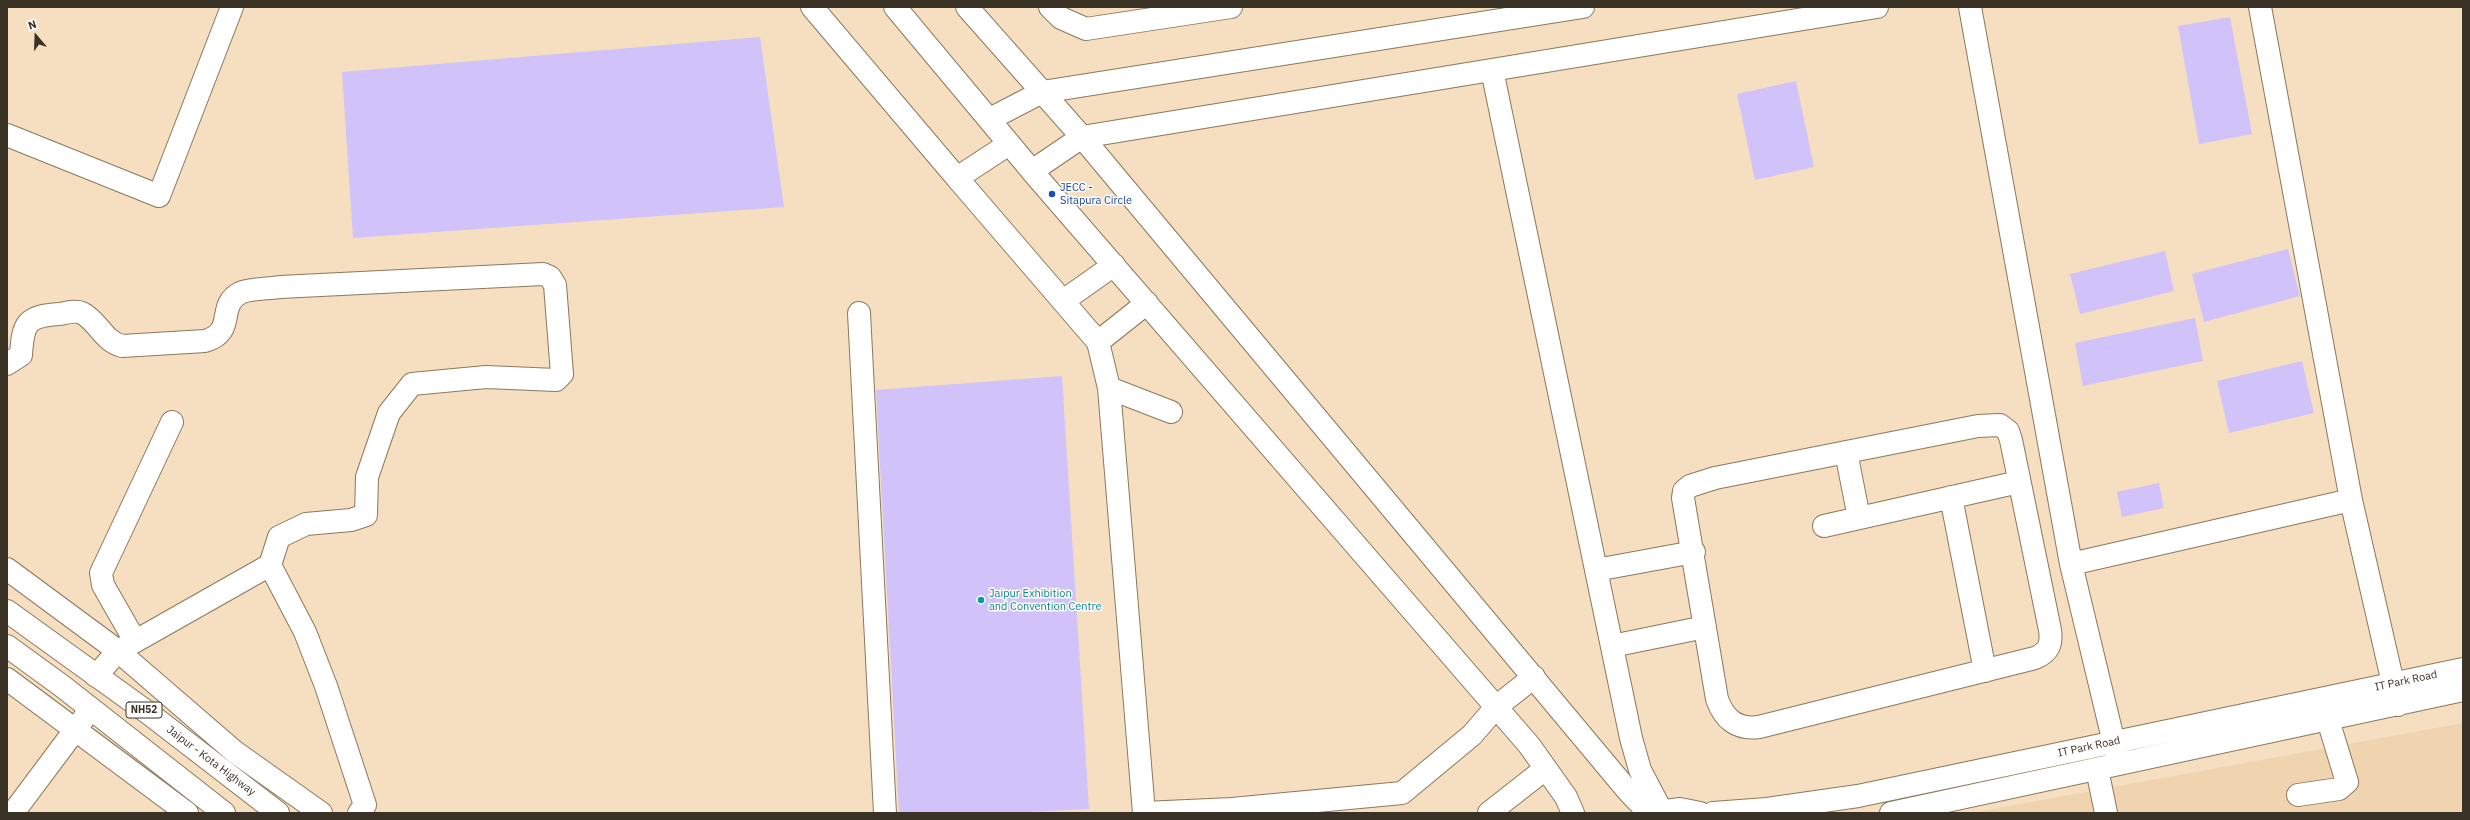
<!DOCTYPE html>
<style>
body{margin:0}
#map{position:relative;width:2470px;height:820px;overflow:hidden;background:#f6dfc0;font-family:"IBM Plex Sans",sans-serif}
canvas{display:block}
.frame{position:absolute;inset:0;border:8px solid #3b3226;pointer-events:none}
.north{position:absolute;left:16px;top:16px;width:40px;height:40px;-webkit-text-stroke:3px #fff;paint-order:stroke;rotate:341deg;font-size:11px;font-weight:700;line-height:16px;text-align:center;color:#3b3226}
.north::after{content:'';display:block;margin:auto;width:14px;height:18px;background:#3b3226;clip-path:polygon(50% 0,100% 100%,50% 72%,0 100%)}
</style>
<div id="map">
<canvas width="2470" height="820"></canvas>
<div class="frame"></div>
<div class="north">N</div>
</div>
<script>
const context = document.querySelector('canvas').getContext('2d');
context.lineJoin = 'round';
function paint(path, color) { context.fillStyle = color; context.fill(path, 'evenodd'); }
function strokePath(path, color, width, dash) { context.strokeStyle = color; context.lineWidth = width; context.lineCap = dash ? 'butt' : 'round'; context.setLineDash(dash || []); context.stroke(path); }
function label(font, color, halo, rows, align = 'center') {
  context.font = font + ' "IBM Plex Sans",sans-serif'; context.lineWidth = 3; context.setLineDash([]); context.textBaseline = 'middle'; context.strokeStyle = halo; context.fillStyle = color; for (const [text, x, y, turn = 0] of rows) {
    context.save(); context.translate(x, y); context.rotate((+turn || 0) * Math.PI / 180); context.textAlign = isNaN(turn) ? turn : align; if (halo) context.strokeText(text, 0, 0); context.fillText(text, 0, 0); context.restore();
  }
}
const built = new Path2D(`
 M2463,723V813H1971Z`);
const building = new Path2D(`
 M2230,17L2252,134L2199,144L2178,26Z
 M760,37L784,207L353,238L342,72Z
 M1796,81L1814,167L1755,180L1737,94Z
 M2288,249L2300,296L2204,322L2192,274Z
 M2165,251L2174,291L2080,314L2070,274Z
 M2195,318L2203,361L2083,386L2075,343Z
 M2302,361L2314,413L2229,433L2217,381Z
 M1062,376L1089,809L1008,813H899L876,390Z
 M2159,483L2164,508L2122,517L2117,492Z`);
const minor = new Path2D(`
 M812,7L957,178L1009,144
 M895,7L1037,177L1529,745L1566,797L1573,813
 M967,7L1082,137L1628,791L1649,813
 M1050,7L1061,18L1086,29L1231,7
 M1970,7L2071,564L2119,764
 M2260,7L2351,500L2398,705
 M1492,70L1631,738L1640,770L1661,810
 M990,119L1042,92L1583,7
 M7,135L159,196L232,7
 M1032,171L1082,137L1877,7
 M957,178L1098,342
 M1063,301L1114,265
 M1147,303L1098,342L1109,388L1171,412
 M859,313L885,813
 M7,364L21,355C23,323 26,316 60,314C66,313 76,310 82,313C98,321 103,341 122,346L205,341C237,332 216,306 240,293C250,288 269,289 280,287L543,274L550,277L555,285L562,374L556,380L486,377L412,384L389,413L367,477L366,515L351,520L306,524L279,537L270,565
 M1109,388L1144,813L1232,809L1402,793L1472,735L1496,707L1534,677
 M2000,425L2008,431L2011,440L2050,630C2052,644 2049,652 2035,658L1759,727C1737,730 1724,719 1717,699L1683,498L1684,491L1690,486L1715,478L1978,426Z
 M1846,452L1859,518
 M1951,497L1985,671
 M1824,526L2019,482
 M2071,564L2351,500
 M7,569L118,651L235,752L321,813
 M1596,570L1694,552
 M135,641L103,585L101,573L172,422
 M1612,646L1705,627
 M96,676L118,651L270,565L305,632L326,686L365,805L359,813
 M7,679L187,813
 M2097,769L2106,813
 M2298,795L2339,789L2347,782L2328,720
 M13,813L84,718
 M1489,813L1545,769
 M1652,813L1680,809L1700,813
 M1713,813L1767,809L1858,796L2463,669
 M1891,813L2463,690`);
const highway = new Path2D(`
 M7,611L147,712L278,813
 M7,646L62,686L224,813`);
const markers = [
 [1052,194,4,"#1a4fb4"],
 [981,600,4,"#0f9aa8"]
];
const shields = [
 [144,710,36]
];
const shieldNames = [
 ["NH52",144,710]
];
const transitNames = [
 ["JECC -",1060,188],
 ["Sitapura Circle",1060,201]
];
const cultureNames = [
 ["Jaipur Exhibition",989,594],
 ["and Convention Centre",989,607]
];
const streetNames = [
 ["IT Park Road",2406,681,-12],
 ["IT Park Road",2089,747,-12],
 ["Jaipur - Kota Highway",211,761,37]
];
paint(built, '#efd4af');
paint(building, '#d1c2fa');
strokePath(minor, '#8c785c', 24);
strokePath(highway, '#8c785c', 24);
strokePath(minor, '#fff', 22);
strokePath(highway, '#fff', 22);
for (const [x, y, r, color] of markers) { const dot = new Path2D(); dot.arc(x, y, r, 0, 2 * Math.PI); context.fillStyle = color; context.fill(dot); strokePath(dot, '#fff', 1.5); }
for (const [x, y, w] of shields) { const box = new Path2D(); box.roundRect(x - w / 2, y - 8, w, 16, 3); context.fillStyle = '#fff'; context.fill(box); strokePath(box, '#3b3226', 1); }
label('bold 10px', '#3b3226', null, shieldNames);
label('11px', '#164399', '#fff', transitNames, 'left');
label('11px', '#0d838f', '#fff', cultureNames, 'left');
label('11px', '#3b3226', '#fff', streetNames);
</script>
